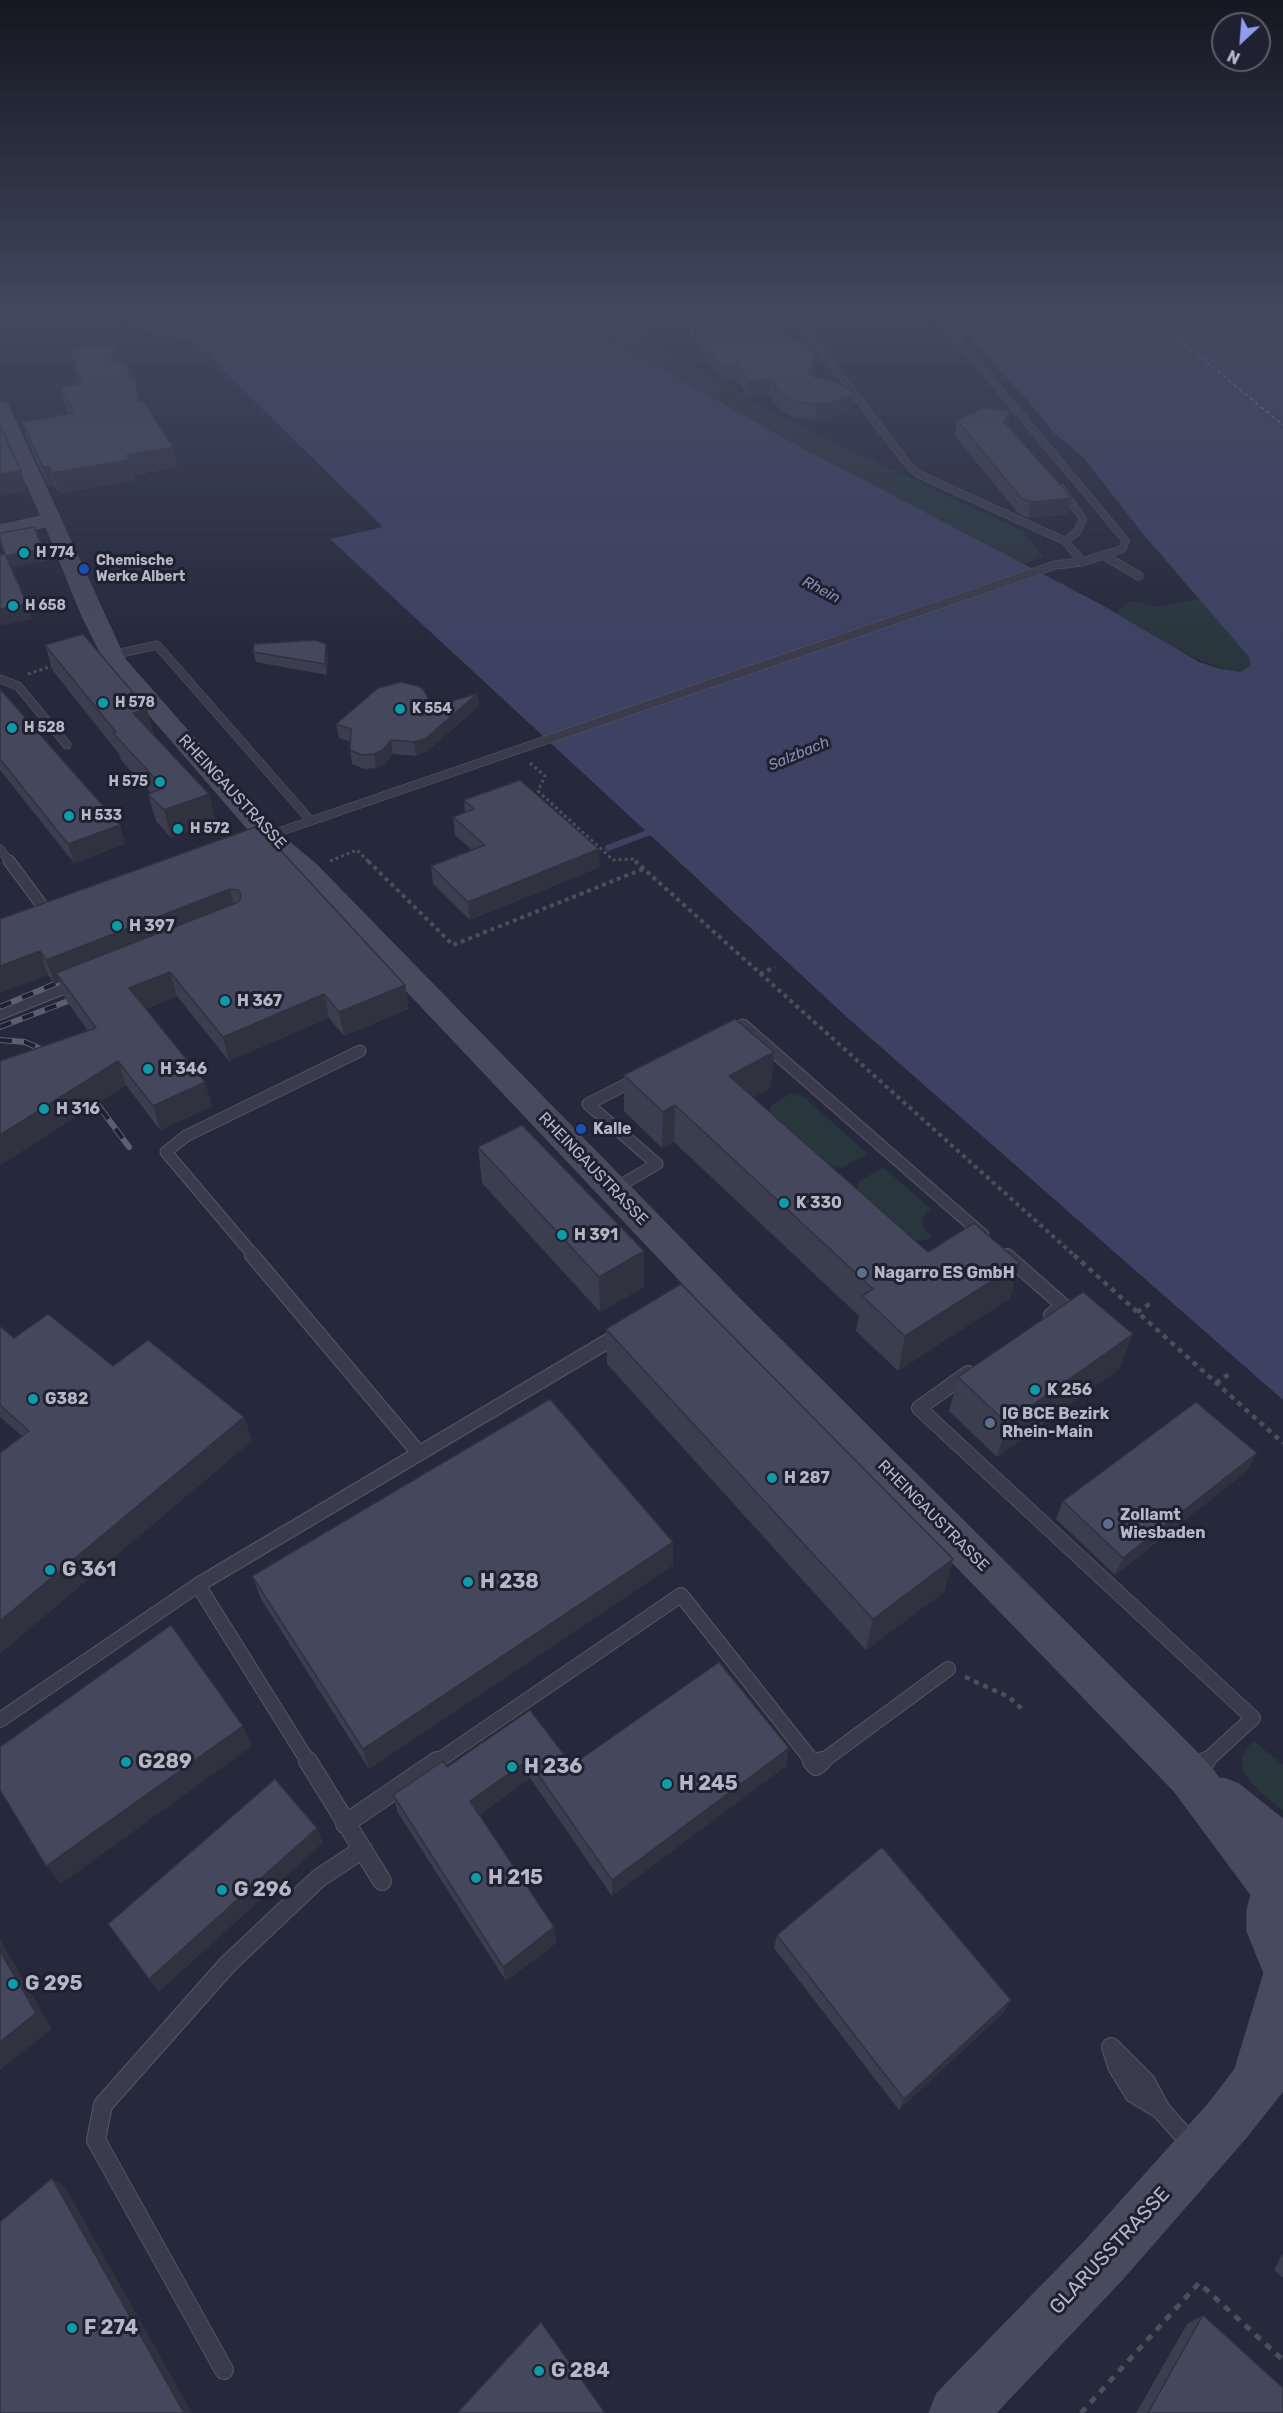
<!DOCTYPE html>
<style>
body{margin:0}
#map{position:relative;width:1283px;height:2413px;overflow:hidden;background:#26293b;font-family:Rubik,sans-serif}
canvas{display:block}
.north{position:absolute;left:1211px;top:12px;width:60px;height:60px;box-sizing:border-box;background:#1f2130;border:2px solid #5b5d6c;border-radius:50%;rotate:206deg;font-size:16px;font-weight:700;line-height:24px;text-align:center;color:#b5b7c7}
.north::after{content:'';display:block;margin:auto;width:21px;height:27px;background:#939dee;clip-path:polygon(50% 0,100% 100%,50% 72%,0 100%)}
</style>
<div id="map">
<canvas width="1283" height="2413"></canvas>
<div class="north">N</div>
</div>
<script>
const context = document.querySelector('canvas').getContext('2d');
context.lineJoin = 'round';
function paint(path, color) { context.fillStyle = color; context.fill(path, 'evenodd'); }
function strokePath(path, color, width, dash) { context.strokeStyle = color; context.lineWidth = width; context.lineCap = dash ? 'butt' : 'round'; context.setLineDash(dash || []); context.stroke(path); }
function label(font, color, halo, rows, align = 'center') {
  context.font = font + ' Rubik,sans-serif'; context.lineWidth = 6; context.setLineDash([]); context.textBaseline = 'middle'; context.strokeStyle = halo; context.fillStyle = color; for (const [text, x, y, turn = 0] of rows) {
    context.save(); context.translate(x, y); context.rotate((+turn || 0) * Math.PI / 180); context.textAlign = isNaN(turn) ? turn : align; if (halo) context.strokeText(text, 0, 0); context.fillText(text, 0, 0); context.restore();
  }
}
const green = new Path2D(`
 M569,316H599L624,332L697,316H727L651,334L647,338L779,416L1024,532L1043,557L1022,565L787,440Z
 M1200,599L1249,657L1250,666L1241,672C1195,666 1156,636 1116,613L1131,601L1159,607Z
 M789,1094L796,1093L804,1097L868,1154L841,1168L826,1163L770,1113L771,1106Z
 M883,1167L931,1209L925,1214L922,1220L924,1228L932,1237L922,1241L911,1239L861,1194L858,1189V1182Z
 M1254,1741L1283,1765V1811C1263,1793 1221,1768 1254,1741Z`);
const water = new Path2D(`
 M122,316H569L787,440L1102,605L1199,662L1221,669L1241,672L1250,666L1249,657L1144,535L1083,457L1054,433L1023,395L948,316H1283V1400L850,1020L330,539L383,527L194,342L130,329Z`);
const stream = new Path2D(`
 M608,848L658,829`);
const ferry = new Path2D(`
 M1145,316L1197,354L1283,425`);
const pathFar3 = new Path2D(`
 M28,674L55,665
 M530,763L545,776L538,791L613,860L633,859L637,862
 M330,861L357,850L369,862`);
const pathFar2 = new Path2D(`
 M368,861L453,945L643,869
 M635,861L1075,1256
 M760,974L775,967`);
const pathFar1 = new Path2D(`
 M1074,1255L1283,1443
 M1137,1312L1151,1303
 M1216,1383L1232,1372
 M965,1677L1009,1697L1022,1709`);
const path = new Path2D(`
 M1081,2413L1199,2283L1283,2360`);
const laneFar4 = new Path2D(`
 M934,316L949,329L1126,541L1122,549L1102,556
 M798,320L910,467L918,474L1065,541
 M1061,488L1083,519L1077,532L1065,541L1077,556`);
const laneFar3 = new Path2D(`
 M1076,554L1082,562
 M1103,555L1139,576
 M112,655L157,645L311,821
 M0,679L18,686L67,745
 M267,836L1055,565L1082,562L1107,554
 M0,849L10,862`);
const laneFar2 = new Path2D(`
 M9,861L47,912
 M0,1014L77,983
 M727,1033L743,1025L983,1235
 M614,1189L657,1164L588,1104L637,1079
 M254,1256L166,1152L186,1136L360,1051`);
const laneFar1 = new Path2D(`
 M252,1255L419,1453
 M1007,1256L1064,1306L1051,1315
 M968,1373L919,1408L1253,1718L1204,1763
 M198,1585L620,1334
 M0,1720L198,1585L309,1763
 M435,1763L681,1595L814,1763
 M820,1763L948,1669`);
const lane = new Path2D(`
 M308,1761L382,1881
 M812,1761L816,1766L822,1761
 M1195,1771L1206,1761
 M345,1824L437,1761
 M1111,2047L1146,2082L1161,2110L1134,2094L1117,2066Z
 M1161,2110L1192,2145
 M224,2370L96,2140L103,2105L228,1964L319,1878L363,1849`);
const secondary = new Path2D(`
 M0,402L6,403L9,407L125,659L276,831L316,864L743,1302L1206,1761L1220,1779L1223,1778L1239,1784L1283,1819V2091L1245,2139L1121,2281L996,2413H929L937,2393L1083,2243L1209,2103L1235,2069L1264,1973L1247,1931V1910L1251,1895L1174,1791L719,1322L298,876L258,841L107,666L82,616L46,527L0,537V525L41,516L0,426Z`);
const rail = new Path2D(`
 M0,1007L69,978
 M0,1027L84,995
 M0,1040L25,1042L52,1054
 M87,1090L129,1147`);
const wall = new Path2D(`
 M690,320L793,340L815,365L812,376L855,393L853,408L829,418L816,420L791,416L780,410L769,395L748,397L737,380L720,381L690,334Z
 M114,347L118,362L130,376L140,402L173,447L178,467L134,475L135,480L59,494L55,486L49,488L27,441L22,422L69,414L65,407L60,387L80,384L75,370L70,351Z
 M957,420L1008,426L1072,498L1069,514L1028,518L1019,514L955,436Z
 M45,645L154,735L209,794L215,821L171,838L156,821L148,794L151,793L121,760L119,754L53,671Z
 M253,652L328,654L327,675L256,662Z
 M0,689L120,825L125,844L74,863L0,770Z
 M479,706L426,752L416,756L393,754L385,764L376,768L364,769L352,764L350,750V742L339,738L336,724L433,707Z
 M464,800L600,867L470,920L433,884L431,866L472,850L455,835L453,817L465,813Z
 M258,826L405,985L408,1009L344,1036L329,1018L229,1061L177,996L145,1009L212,1106L160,1130L126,1085L0,1165V1061L88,1031L64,997L59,982L55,984L48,975L0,919Z
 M624,1075L771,1088L753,1097L928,1252L1010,1298L898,1371L856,1331L859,1316L674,1142L662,1148L624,1111Z
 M478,1147L644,1251V1287L600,1312L482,1183Z
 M0,1326L14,1338L113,1366L244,1417L252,1441L22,1436L0,1417Z
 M606,1329L953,1559L944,1592L866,1650L607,1364Z
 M1133,1334L1119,1369L997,1457L949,1411L958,1377Z
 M1247,1471L1115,1575L1056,1519L1063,1501Z
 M673,1565L369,1769L261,1599L252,1576Z
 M530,1710L572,1765L786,1766L612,1896L530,1778L479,1815L554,1927L556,1943L506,1981L398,1813L393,1795L447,1767Z
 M777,1935L1004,2012L899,2110L774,1948Z
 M1283,2253V2278L1274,2270Z
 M1203,2315L1283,2413H1136L1187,2324Z`);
const shadedWall = new Path2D(`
 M114,347L118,366L111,360Z
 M816,350L815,365L808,391L809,375Z
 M770,379L769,395L748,397V381Z
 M855,393L853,408L829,418L816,420L817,404Z
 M1010,411L1008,426L1004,422Z
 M173,447L178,467L134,475L135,480L59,494L53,473L127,455Z
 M49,466L55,486L49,488L43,467Z
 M21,471L27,491L0,496V474Z
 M1072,498L1069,514L1028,518L1031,502Z
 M43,549L46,561L10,568L6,556Z
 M27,604L32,619L0,626V609Z
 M326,644L328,654L327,675L325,664Z
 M478,693L479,706L426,752L416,756L414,742Z
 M147,709L154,735L133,713Z
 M391,740L393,754L385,764L376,768L374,754Z
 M209,794L215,821L171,838L164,810Z
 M120,825L125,844L74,863L68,844Z
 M599,849L600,867L470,920L468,902Z
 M230,889L236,913L56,973L59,982L55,984L46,960Z
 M40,951L48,975L0,993V966Z
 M170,972L177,996L136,1012L129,988Z
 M405,985L408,1009L344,1036L339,1012Z
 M324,994L329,1018L229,1061L223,1037Z
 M774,1052L771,1088L727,1112L729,1076Z
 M118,1061L126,1085L0,1165V1135Z
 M205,1082L212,1106L160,1130L153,1106Z
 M675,1105L674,1142L662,1148L663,1112Z
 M644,1251V1287L600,1312L599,1277Z
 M1020,1263L1010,1298L898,1371L905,1336Z
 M1133,1334L1119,1369L997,1457L1007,1423Z
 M244,1417L252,1441L0,1654V1621Z
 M1257,1453L1247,1471L1115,1575L1123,1558Z
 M673,1542V1565L369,1769L363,1749Z
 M953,1559L944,1592L866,1650L873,1619Z
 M243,1726L252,1746L61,1884L46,1866Z
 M789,1748L786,1766L612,1896V1880Z
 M528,1760L530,1778L474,1819L470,1801Z
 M317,1828L323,1843L159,1992L149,1979Z
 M554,1927L556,1943L506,1981L503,1967Z
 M0,1939L52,2029L0,2070Z
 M1011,2000L1004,2012L899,2110L904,2099Z
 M52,2178L65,2187L192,2413H184Z`);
const building = new Path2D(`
 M739,316H775L793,340L816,350L809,375L836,382L855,393L830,403L817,404L792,401L781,394L770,379L748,381L737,365L721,366L690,320Z
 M89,345L114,347L111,360L127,365L130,376L135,379L139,402L143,401L173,447L127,455L130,460L53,473L49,466L43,467L22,422L74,413L60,387L82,384L70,351Z
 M982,408L1010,411L1004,422L1072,498L1031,502L1021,498L957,420Z
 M0,425L21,471L0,474Z
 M34,527L43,549L6,556L0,540V533Z
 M5,554L27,604L0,609V555Z
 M83,634L147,709L133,713L209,794L164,810L148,794L164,788L113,733L116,732L45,645Z
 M315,640L326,644L325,664L253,652L254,644Z
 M401,682L418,686L423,689L433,707L478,693L425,739L414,742L391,740L383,750L374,754L362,755L350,750L351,729L336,724L378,688Z
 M0,689L120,825L68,844L0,759Z
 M520,780L599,849L468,902L431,866L485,845L453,817L474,809L464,800Z
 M258,826L405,985L339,1012L324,994L223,1037L170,972L129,988L205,1082L153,1106L118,1061L0,1135V1061L96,1028L56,973L236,903L240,900L241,894L238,890L230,889L46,960L40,951L0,966V919Z
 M735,1019L774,1052L729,1076L928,1252L974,1223L1020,1263L905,1336L862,1296L873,1289L675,1105L663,1112L624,1075Z
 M522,1125L644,1251L599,1277L478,1147Z
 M681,1284L953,1559L873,1619L606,1329Z
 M1083,1292L1133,1334L1007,1423L958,1377Z
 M48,1314L113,1366L148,1340L244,1417L0,1621V1453L29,1431L0,1405V1326L14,1338Z
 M550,1399L673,1542L363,1749L252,1576Z
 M1196,1402L1257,1453L1123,1558L1063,1501Z
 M171,1625L243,1726L46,1866L0,1790V1747Z
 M719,1662L789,1748L612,1880L528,1760L470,1801L554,1927L503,1967L393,1795L443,1761L447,1767L530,1710L572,1765Z
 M275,1779L317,1828L149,1979L108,1924Z
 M882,1847L1011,2000L904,2099L777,1935Z
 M0,1951L36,2013L0,2042Z
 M52,2178L184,2413H0V2222Z
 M1203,2315L1283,2388V2413H1148Z
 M541,2322L605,2413H457Z`);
const markers = [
 [24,553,6,"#0f9aa8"],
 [84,569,6,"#1a4fb4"],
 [13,606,6,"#0f9aa8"],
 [103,703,6,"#0f9aa8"],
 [400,709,6,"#0f9aa8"],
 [12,728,6,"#0f9aa8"],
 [160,782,6,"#0f9aa8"],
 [69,816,6,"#0f9aa8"],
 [178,829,6,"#0f9aa8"],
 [117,926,6,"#0f9aa8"],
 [225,1001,6,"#0f9aa8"],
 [148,1069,6,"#0f9aa8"],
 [44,1109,6,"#0f9aa8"],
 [581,1129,6,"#1a4fb4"],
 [784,1203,6,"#0f9aa8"],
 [562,1235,6,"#0f9aa8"],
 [862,1273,6,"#5c6f8a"],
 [1035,1390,6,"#0f9aa8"],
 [33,1399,6,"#0f9aa8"],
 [990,1423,6,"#5c6f8a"],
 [772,1478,6,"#0f9aa8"],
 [1108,1524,6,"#5c6f8a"],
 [50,1570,6,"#0f9aa8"],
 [468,1582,6,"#0f9aa8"],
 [126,1762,6,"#0f9aa8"],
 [512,1767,6,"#0f9aa8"],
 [667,1784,6,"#0f9aa8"],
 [476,1878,6,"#0f9aa8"],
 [222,1890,6,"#0f9aa8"],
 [13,1984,6,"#0f9aa8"],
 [72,2328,6,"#0f9aa8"],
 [539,2371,6,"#0f9aa8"]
];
const farPoinames = [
 ["H 774",36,553],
 ["Chemische",96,561],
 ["Werke Albert",96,577],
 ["H 658",25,606],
 ["H 578",115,703],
 ["K 554",412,709],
 ["H 528",24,728],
 ["H 575",148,782,"right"],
 ["H 533",81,816],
 ["H 572",190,829]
];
const farWaternames = [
 ["Rhein",821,590,28],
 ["Salzbach",799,754,-23]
];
const streetNames = [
 ["RHEINGAUSTRASSE",232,792,47],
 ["RHEINGAUSTRASSE",593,1169,46],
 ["RHEINGAUSTRASSE",933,1516,45]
];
const poiNames = [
 ["H 397",129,926],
 ["H 367",237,1001],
 ["H 346",160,1069],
 ["H 316",56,1109],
 ["Kalle",593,1129],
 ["K 330",796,1203],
 ["H 391",574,1235],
 ["Nagarro ES GmbH",874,1273],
 ["K 256",1047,1390],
 ["G382",45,1399],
 ["IG BCE Bezirk",1002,1414],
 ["Rhein-Main",1002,1432],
 ["H 287",784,1478],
 ["Zollamt",1120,1515],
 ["Wiesbaden",1120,1533]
];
const nearPoinames = [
 ["G 361",62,1570],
 ["H 238",480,1582],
 ["G289",138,1762],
 ["H 236",524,1767],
 ["H 245",679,1784],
 ["H 215",488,1878],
 ["G 296",234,1890],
 ["G 295",25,1984],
 ["F 274",84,2328],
 ["G 284",551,2371]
];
const nearStreetnames = [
 ["GLARUSSTRASSE",1110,2251,-47]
];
paint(green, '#29363d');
paint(water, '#3d4262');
strokePath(stream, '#3d4262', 6);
strokePath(ferry, '#878db0', 1.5, [4, 3]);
strokePath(laneFar4, '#555766', 8);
strokePath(laneFar3, '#555766', 9);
strokePath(laneFar2, '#555766', 13);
strokePath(laneFar1, '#555766', 16);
strokePath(lane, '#555766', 20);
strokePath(secondary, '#555766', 1);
strokePath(pathFar3, '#465159', 3, [3, 3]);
strokePath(pathFar2, '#465159', 4, [4, 4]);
strokePath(pathFar1, '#465159', 4.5, [5, 5]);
strokePath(path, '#465159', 5, [7, 7]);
strokePath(laneFar4, '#3a3c4b', 7);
strokePath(laneFar3, '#3a3c4b', 8);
strokePath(laneFar2, '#3a3c4b', 11);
strokePath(laneFar1, '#3a3c4b', 14);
strokePath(lane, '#3a3c4b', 18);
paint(secondary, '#484a5e');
strokePath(rail, '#5c5f72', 6);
strokePath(rail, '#1f2130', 4, [12]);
paint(wall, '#3b3e4f');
paint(shadedWall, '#303240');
paint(building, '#45485c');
strokePath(building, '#303240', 1.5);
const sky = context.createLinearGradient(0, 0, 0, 654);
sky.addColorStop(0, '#151720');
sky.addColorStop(0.48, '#414960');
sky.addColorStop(1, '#41496000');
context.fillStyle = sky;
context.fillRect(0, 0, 1283, 654);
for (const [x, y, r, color] of markers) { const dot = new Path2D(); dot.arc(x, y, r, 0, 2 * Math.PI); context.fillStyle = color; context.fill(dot); strokePath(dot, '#1f2130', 2); }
label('bold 14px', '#b5b7c7', '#1f2130', farPoinames, 'left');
label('italic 15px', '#878db0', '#1f2130', farWaternames);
label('16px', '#b5b7c7', '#1f2130', streetNames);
label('bold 16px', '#b5b7c7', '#1f2130', poiNames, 'left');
label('bold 20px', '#b5b7c7', '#1f2130', nearPoinames, 'left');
label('20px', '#b5b7c7', '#1f2130', nearStreetnames);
</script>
